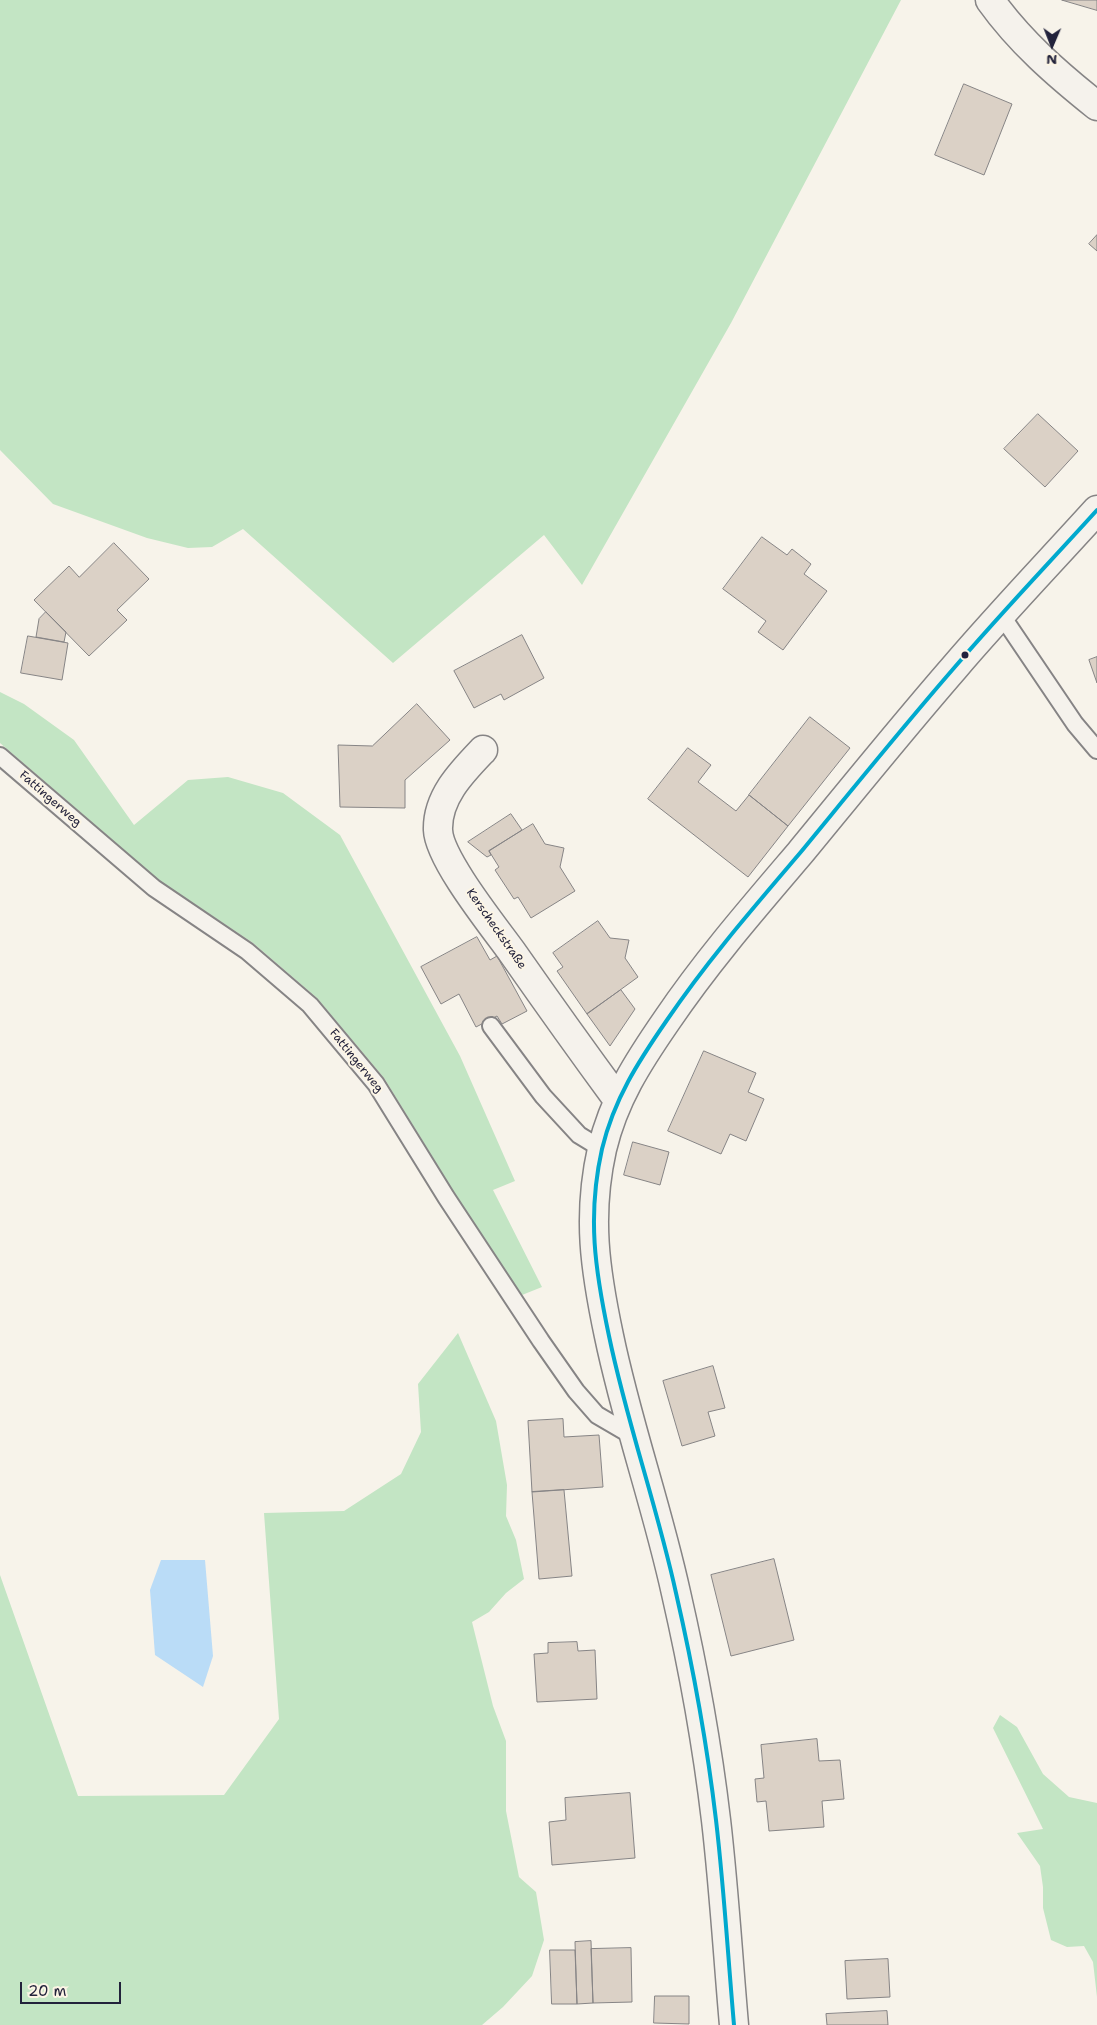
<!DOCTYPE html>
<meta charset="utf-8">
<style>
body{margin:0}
#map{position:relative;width:1097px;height:2025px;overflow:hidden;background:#f7f3ea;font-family:"Shantell Sans",sans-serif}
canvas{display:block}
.north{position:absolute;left:1027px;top:20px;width:50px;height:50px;-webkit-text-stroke:4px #fcf5e5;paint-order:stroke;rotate:181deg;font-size:14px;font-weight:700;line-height:20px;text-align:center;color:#22223b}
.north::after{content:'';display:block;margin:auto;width:18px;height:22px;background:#22223b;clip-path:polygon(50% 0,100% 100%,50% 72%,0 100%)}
.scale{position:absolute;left:20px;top:1982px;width:101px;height:22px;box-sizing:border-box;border:2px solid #22223b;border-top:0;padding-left:6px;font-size:15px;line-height:18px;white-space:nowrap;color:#22223b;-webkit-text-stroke:4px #fcf5e5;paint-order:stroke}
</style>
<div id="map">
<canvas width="1097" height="2025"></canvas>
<div class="north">N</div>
<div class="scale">20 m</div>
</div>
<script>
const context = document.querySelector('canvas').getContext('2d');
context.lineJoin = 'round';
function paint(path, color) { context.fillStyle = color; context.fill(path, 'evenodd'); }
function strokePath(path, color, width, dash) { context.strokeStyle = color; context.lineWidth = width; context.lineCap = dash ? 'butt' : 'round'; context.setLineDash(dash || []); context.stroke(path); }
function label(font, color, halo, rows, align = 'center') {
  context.font = font + ' "Shantell Sans",sans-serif'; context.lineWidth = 4; context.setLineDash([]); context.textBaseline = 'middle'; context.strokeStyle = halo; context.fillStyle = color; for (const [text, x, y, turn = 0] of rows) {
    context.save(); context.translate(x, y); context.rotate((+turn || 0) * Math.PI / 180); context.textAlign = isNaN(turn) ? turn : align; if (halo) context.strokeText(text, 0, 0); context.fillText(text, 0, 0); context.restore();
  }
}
const green = new Path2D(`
 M0,0H901L731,323L582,585L544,535L393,663L243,529L212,547L188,548L147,538L53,504L0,450Z
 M0,692L24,704L74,740L134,825L188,780L228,777L283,793L340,835L460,1056L515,1181L493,1190L542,1287L522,1295L454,1192L384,1078L317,998L253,943L160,881L0,743Z
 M458,1333L496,1421L507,1485L506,1516L516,1540L524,1579L506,1593L489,1612L472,1622L493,1706L506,1741V1811L519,1877L536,1892L544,1940L532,1976L503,2007L482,2025H0V1575L78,1796L224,1795L279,1719L264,1513L344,1511L401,1474L421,1432L418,1384Z
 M1000,1715L1017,1727L1043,1774L1069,1797L1097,1803V1997L1093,1962L1084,1946L1067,1947L1051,1940L1043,1908V1887L1040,1866L1017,1833L1043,1829L993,1728Z`);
const water = new Path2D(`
 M161,1560H205L213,1656L203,1687L155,1655L150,1590Z`);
const building = new Path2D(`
 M1062,0H1097V10Z
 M964,84L1012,104L984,175L935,155Z
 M1097,235V251L1089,244Z
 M1038,414L1078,451L1045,487L1004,449Z
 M762,537L787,555L792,549L811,564L804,574L827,591L783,650L758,632L766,621L723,589Z
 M114,543L149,579L117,610L127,620L89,656L34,600L69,566L79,577Z
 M46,612L66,632L64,642L36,637L39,619Z
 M522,635L544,678L504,700L501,694L474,708L454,671Z
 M28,636L68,643L62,680L21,673Z
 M1097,657V683L1089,660Z
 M417,704L450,740L405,780V808L340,807L338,745L372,746Z
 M810,717L850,748L788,826L749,795Z
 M688,748L711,765L698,782L736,811L749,795L788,826L748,877L648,799Z
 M511,814L522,830L489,851L491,855L487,857L468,842Z
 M533,824L545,844L564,848L560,867L575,891L531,918L518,897L514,899L495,870L499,867L489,851Z
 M598,921L610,938L629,940L625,958L638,977L587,1014L557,971L563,967L553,953Z
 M477,937L490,960L497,956L527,1011L502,1024L497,1016L476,1027L459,994L441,1004L421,967Z
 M621,990L635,1009L610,1046L587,1014Z
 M704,1051L756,1073L748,1092L764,1099L746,1141L730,1134L721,1154L668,1131Z
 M633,1142L669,1152L660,1185L624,1175Z
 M713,1366L725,1408L708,1412L715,1436L682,1446L663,1381Z
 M563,1419L564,1437L599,1435L603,1487L532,1492L528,1421Z
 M564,1490L572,1576L539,1579L532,1492Z
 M774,1559L794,1640L731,1656L711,1575Z
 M577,1642L578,1651L595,1650L597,1699L537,1702L534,1654L548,1653V1643Z
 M817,1739L819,1761L840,1760L844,1799L822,1801L824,1827L769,1831L766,1801L757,1802L755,1779L764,1778L761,1745Z
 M630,1793L635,1858L552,1865L549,1822L566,1820L565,1798Z
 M591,1941L593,2003L577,2004L575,1942Z
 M631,1948L632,2002L593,2003L591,1949Z
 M550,1950H575L577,2004H552Z
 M888,1959L890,1997L847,1999L845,1961Z
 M655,1996H689V2024L654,2023Z
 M887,2011L888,2025H827L826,2014Z`);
const lane = new Path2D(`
 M1002,616L1075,724L1097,750
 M0,756L154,888L247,951L310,1005L376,1084L446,1197L541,1341L576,1391L597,1415L633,1436
 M491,1026L543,1096L579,1135L602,1149`);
const street = new Path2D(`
 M990,0C1020,42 1057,74 1097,106
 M483,750C462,772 437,797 438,830C439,859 494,927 512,952C547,1002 582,1051 618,1100
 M734,2025C728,1957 724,1888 716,1820C707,1744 693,1667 676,1593C657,1506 627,1423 609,1336C595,1270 587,1216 602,1149C614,1099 638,1062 667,1020C707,961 754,907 800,853C851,791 901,729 954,668C1000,614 1049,563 1097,510`);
const bus1 = new Path2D(`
 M734,2025C728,1957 724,1888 716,1820C707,1744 693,1667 676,1593C657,1506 627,1423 609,1336C595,1270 587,1216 602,1149C614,1099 638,1062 667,1020C707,961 754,907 800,853C851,791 901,729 954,668C1000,614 1049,563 1097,510`);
const markers = [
 [965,655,4.5,"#22223b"]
];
const streetNames = [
 ["Fattingerweg",50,799,41],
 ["Kerscheckstraße",496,929,55],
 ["Fattingerweg",356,1061,51]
];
paint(green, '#c3e5c4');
paint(water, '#badcf7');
paint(building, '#dbd1c6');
strokePath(building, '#868485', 1);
strokePath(lane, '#868485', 20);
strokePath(street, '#868485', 31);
strokePath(lane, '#f5f2ec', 16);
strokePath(street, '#f5f2ec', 28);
strokePath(bus1, '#00a9ce', 4);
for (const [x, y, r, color] of markers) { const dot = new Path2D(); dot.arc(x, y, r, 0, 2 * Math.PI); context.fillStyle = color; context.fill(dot); strokePath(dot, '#fcf5e5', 2); }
label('12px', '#22223b', '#fcf5e5', streetNames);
</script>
